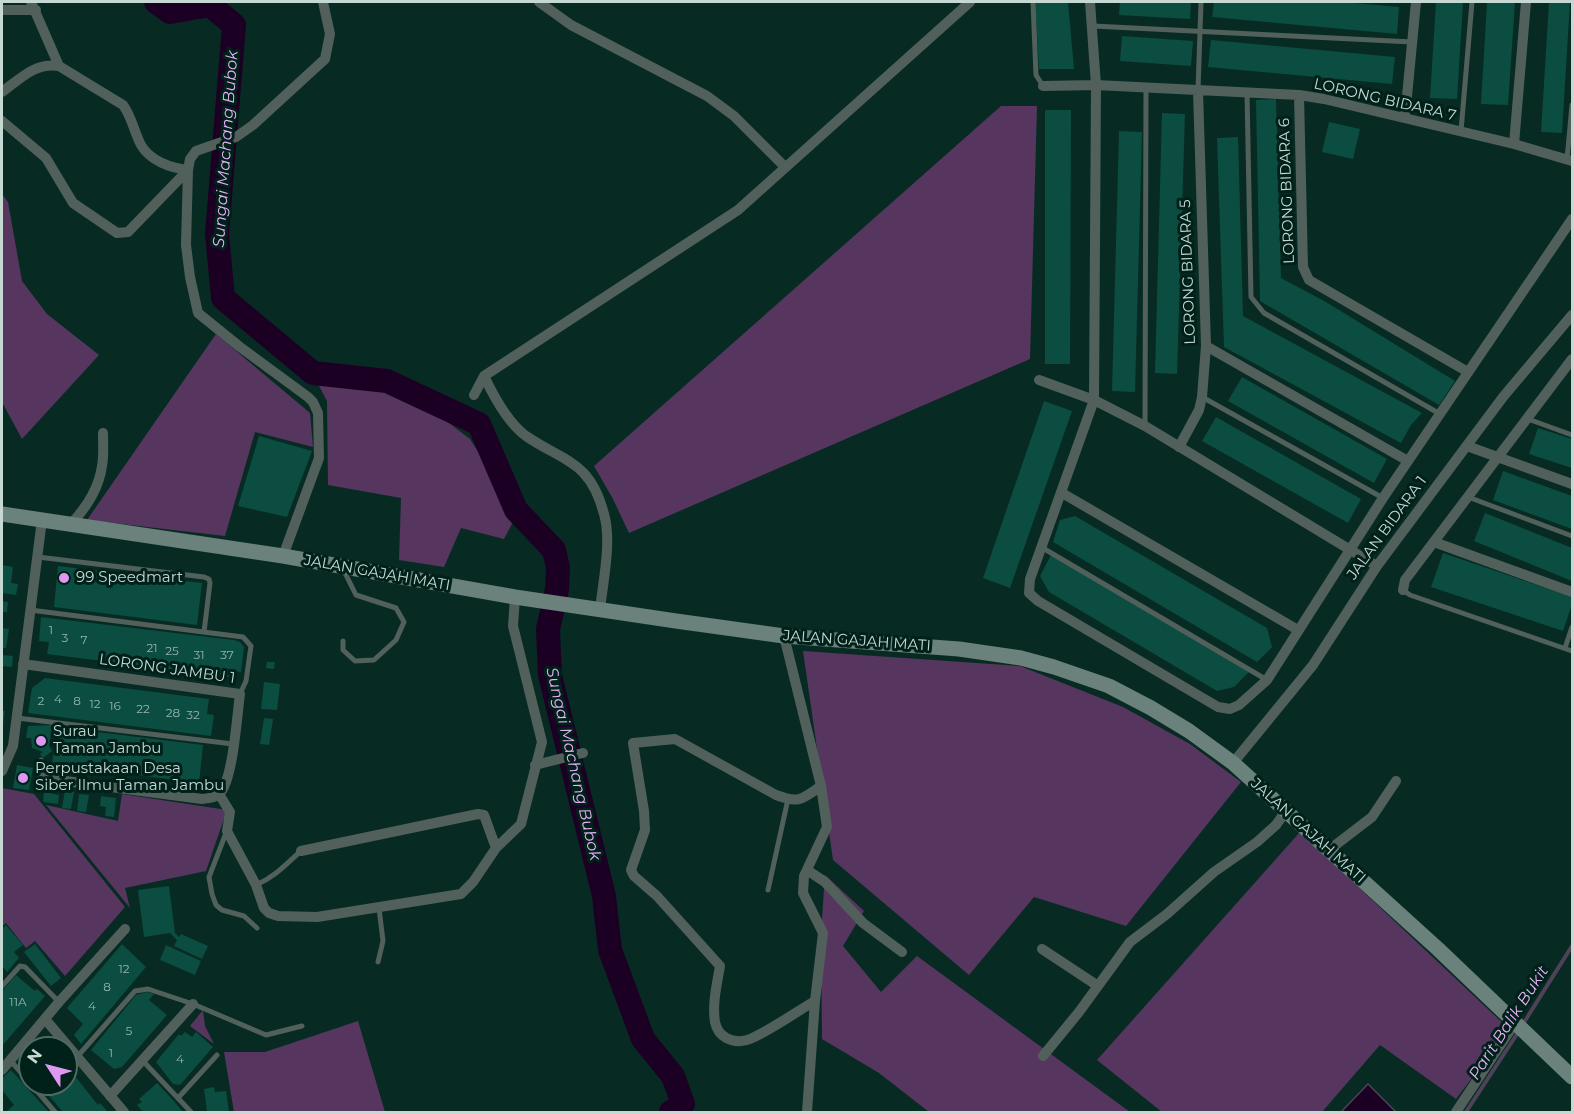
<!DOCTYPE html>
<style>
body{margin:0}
#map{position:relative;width:1574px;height:1114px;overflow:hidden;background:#072b23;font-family:Montserrat,sans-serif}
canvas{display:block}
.frame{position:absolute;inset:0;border:3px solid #c5d8d2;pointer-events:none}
.north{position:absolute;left:18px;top:1036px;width:60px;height:60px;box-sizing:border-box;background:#00211a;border:2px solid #4f6a64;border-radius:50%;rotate:306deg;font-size:16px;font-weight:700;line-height:24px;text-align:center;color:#c5d8d2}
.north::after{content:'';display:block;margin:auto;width:21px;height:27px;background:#df98f2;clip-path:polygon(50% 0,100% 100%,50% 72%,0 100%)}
</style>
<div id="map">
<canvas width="1574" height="1114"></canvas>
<div class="frame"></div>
<div class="north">N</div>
</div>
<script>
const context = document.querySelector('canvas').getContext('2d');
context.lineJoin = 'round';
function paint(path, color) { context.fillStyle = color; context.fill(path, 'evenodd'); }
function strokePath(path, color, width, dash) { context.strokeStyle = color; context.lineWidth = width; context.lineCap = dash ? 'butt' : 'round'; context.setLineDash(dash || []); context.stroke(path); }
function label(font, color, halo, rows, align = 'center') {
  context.font = font + ' Montserrat,sans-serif'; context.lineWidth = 6; context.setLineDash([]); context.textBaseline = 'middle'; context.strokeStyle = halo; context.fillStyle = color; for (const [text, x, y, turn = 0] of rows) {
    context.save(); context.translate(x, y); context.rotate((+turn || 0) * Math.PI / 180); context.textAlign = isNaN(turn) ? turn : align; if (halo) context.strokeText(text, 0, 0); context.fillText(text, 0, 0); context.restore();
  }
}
const green = new Path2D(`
 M1001,106H1037L1030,359L629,533L613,499L594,466Z
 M2,194L8,202L22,281L47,314L99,355L22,439L2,402Z
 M216,334L310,413L313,447L255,432L225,536L87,520Z
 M317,382L389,391L445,420L470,439L492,474L514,520L504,539L461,528L444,567L399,560L401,498L328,485L327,401Z
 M803,651L1020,666L1123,707L1190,744L1241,782L1126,926L1034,897L969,975L833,860Z
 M2,788L34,794L125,907L65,976L35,941L26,948L6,923L2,926Z
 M122,794L227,810L206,871L125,888L130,908L46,805L118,821Z
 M1300,832L1509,1029L1456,1099L1380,1045L1322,1112H1162L1097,1060Z
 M825,875L864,911L843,946L881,992L917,956L1130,1112H929L879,1073L822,1039L821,933Z
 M203,1010L205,1026L214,1044L190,1026Z
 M358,1021L385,1112H234L224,1052H265Z`);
const water = new Path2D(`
 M1368,1084L1396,1112H1341Z`);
const stream = new Path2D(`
 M1523,1024L1572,946
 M1466,1112L1519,1031`);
const river = new Path2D(`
 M156,2L170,12L210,5L234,25L217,234L223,298L313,373L387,381L479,424L516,510L554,550L558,568L557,589L548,629L550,675L604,896L610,950L643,1039L673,1076L683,1104L671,1112`);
const building = new Path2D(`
 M1035,2H1068L1074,69H1039Z
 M1120,2H1191L1190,19L1119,15Z
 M1214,2H1344L1399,7L1397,34L1212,17Z
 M1436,2H1463L1457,99L1430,98Z
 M1487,2H1515L1508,105L1481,104Z
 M1549,2H1570L1562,133L1541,132Z
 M1122,36L1193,41L1191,66L1120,61Z
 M1211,40L1395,57L1392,84L1208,67Z
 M1276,99L1281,278L1326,302L1455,381L1439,405L1260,301L1256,100Z
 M1045,110H1071L1070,364H1045Z
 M1162,113L1185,114L1177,374L1155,373Z
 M1329,122L1360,129L1353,159L1322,152Z
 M1119,131L1142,132L1135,392L1112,391Z
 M1238,137L1243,316L1422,413L1411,425L1401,443L1224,347L1217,138Z
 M1242,377L1387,459L1374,483L1228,401Z
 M1044,401L1072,411L1010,588L983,578Z
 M1216,417L1361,499L1348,523L1202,441Z
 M1538,428L1572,439V468L1529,454Z
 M259,436L312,451L287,517L238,506Z
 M1503,471L1572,496V529L1493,500Z
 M1485,513L1572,548V581L1474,541Z
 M1075,516L1267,628L1272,647L1257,662L1053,542L1060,520Z
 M1443,553L1572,597V604L1563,631L1431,587Z
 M1051,555L1250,671L1234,687L1217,691L1049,592L1040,576Z
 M2,565L13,567L11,583L18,584L16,595L2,593Z
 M58,566L202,583L197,625L54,607Z
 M2,601L8,602L7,612H2Z
 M41,617L234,640L240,642L244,647L241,672L231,671L229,677L47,654L49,642L39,641Z
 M2,628L9,629L6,648H2Z
 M2,655L13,656L12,667L2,666Z
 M267,662H275L274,669L266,668Z
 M45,678L209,699L207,714L214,715L211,736L28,713L32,688Z
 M264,682L280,684L277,710L261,709Z
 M2,711H5L3,725H2Z
 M264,718L273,719L269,745L260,744Z
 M52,725L49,746L52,751L43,758L40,754L43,752L32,748L31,738H26L28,726Z
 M57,727L203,745L199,783L52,764Z
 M17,765L33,768L29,790L13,788Z
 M65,790L74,792L71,809L62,808Z
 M44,792L59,795L58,804L43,802Z
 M79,794L89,795L86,812L77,811Z
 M101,796L116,798L114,817L105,816L106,807L100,806Z
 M169,886L175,933L179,937L181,934L208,946L202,959L174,946L177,940L170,933L144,937L138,890Z
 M6,925L23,945L14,952L19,958L7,972L2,966V929Z
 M35,944L61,978L51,986L24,952Z
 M122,944L146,967L81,1044L74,1035L83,1024L67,1008Z
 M166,945L201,961L195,975L160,960Z
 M16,975L35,991L37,989L45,996L2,1046V991Z
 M147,992L154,994L149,1000L167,1015L122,1067L114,1069L91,1050L136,995Z
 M185,1032L192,1037L196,1032L213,1047L180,1085L173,1084L156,1062L179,1034L181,1036Z
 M49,1042L53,1048H30L35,1043Z
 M30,1048V1073L20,1062L21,1058Z
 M66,1065L98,1105L100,1103L108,1112H63L39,1084H66Z
 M11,1070L46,1109L49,1112H6L14,1105L2,1090V1078Z
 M157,1083L173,1100L183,1112H143L137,1105L142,1102L139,1099Z
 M214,1087L215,1092L226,1091L229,1112H207L204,1089Z`);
const lane = new Path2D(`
 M1033,2L1036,75L1043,86
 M1093,26L1412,42
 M1198,90L1201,2
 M1247,93L1251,297L1264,313L1440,414
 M1461,131L1472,2
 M1567,160L1572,105
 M1202,397L1383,498
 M1528,419L1572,435
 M1145,426L1146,88
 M1468,497L1572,536
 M1041,547L1267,680
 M38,557L204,577L209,579L210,583L204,632
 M1403,590L1410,595L1572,651
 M30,610L243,637L251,646L246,681L240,694
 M343,641V650L355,661L374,660L396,640L404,622L396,608L356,595L344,571
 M1565,648L1572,627
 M17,718L233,744
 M41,760L42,778
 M226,833L209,877L212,894L216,905L222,910L244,916L257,928
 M256,885C275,877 286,864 301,851
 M768,890L788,799
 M378,962L383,941L379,908
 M2,986L20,966L25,967L59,1002
 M77,1057L135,991L148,989L193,1004L266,1035L302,1026
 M10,1060L30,1083
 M142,1060L191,1112
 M31,1084L55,1112
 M178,1098L217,1055`);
const street = new Path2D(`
 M31,2L59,66
 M539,2L571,25L707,96L734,116L785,167
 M1090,2L1096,85L1094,400L1030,579L1029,593L1038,601L1218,707L1230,709L1239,705L1267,680L1383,498L1572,219
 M2,10H36
 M1043,86L1096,85L1299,95L1324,99L1514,144L1572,161
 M2,92C20,79 35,62 59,66L123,105C132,117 134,132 141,145C150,161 171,168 188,170
 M1299,95L1303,267L1309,280L1468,372
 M1405,117L1416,2
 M2,121L46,158L73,203L117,233L128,232L188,170
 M1514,144L1526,2
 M1206,346L1408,461
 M484,376C493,395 508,423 526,436C564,462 590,460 604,514C612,541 603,581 600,610
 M1039,380L1094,400L1145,426L1377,566
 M474,395L484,376L738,210L970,2
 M1467,446L1572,484
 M1179,447L1199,410L1202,397L1206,346L1198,91
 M1062,493L1298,630
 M71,524C85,509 99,488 102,466C104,456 103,444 103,433
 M1434,542L1572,592
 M283,556L319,458L318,413L313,402L308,397L240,347L198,313L190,277L186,245L188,170L190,159L196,151L236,137L253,125L325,59L330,34L323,2
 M1403,590L1405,580L1572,359
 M784,636L821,786L827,827L804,876L803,893L823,933L815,1001L807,1112
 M23,664L240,694C237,715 233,780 220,793C215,798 209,798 202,799L42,778
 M1233,763L1313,665L1377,566L1503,397L1572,315
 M535,765L583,753
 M2,771L13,746L42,520
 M219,794L230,812L227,831L256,885L264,908L269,913L278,916L317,917L461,894L473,882L496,848L521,824L542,742L513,626L515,597
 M1329,850L1372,817L1396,781
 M301,851L478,814L484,815L496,848
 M807,870L825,882L863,923L902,952
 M1042,949L1098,986
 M815,1001C799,1010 762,1036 747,1040C732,1044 718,1037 715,1022C712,1004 717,984 720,966L657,896L634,876L631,870L645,830L644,811L633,743L675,739L776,795C800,804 802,799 821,786
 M45,1019L124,1112
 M1043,1056L1079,1012L1130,942L1167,914L1214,872L1257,842L1276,825L1286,811
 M2,1070L59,1002L125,929
 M110,1096L193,1004
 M1456,1112L1511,1029L1513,1021`);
const secondary = new Path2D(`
 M2,514L283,556L515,597L676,621L784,636L959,649L1021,658L1054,667L1109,686L1151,708L1189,731L1233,763L1438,949L1572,1077`);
const markers = [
 [64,578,6,"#df98f2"],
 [41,741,6,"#df98f2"],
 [23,778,6,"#df98f2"]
];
const numberNames = [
 ["1",51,630],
 ["3",65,638],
 ["7",84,640],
 ["21",152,648],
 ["25",172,651],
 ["31",199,655],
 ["37",227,655],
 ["4",58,699],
 ["2",41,701],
 ["8",77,701],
 ["12",95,704],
 ["16",115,706],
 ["22",143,709],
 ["28",173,713],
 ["32",193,715],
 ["12",124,969],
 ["8",107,987],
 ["11A",18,1002],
 ["4",92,1006],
 ["5",129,1031],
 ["1",111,1053],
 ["4",180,1059]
];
const streetNames = [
 ["LORONG BIDARA 7",1385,100,13],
 ["LORONG BIDARA 6",1287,191,-92],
 ["LORONG BIDARA 5",1188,272,-92],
 ["JALAN BIDARA 1",1387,528,-54],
 ["JALAN GAJAH MATI",377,573,10],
 ["JALAN GAJAH MATI",857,641,4],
 ["LORONG JAMBU 1",167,669,8],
 ["JALAN GAJAH MATI",1308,831,42]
];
const poiNames = [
 ["99 Speedmart",76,578],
 ["Surau",53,732],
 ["Taman Jambu",53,749],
 ["Perpustakaan Desa",35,769],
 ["Siber Ilmu Taman Jambu",35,786]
];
const waterNames = [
 ["Sungai Machang Bubok",226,149,-86],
 ["Sungai Machang Bubok",573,764,77],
 ["Parit Balik Bukit",1509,1023,-57]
];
paint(green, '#56365f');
paint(water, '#1c0024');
strokePath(water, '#4f4158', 1.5);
strokePath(stream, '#4f4158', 4);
strokePath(river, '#1c0024', 24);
paint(building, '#0b4d40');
strokePath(lane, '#52605c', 5);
strokePath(street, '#52605c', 10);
strokePath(secondary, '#6a827b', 15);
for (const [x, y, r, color] of markers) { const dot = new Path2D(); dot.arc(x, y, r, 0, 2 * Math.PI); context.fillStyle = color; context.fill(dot); strokePath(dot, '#00211a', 2); }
label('12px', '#96b5ae', null, numberNames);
label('15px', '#c5d8d2', '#00211a', streetNames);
label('15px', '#c5d8d2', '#00211a', poiNames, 'left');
label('italic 16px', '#e9b1f8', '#00211a', waterNames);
</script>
